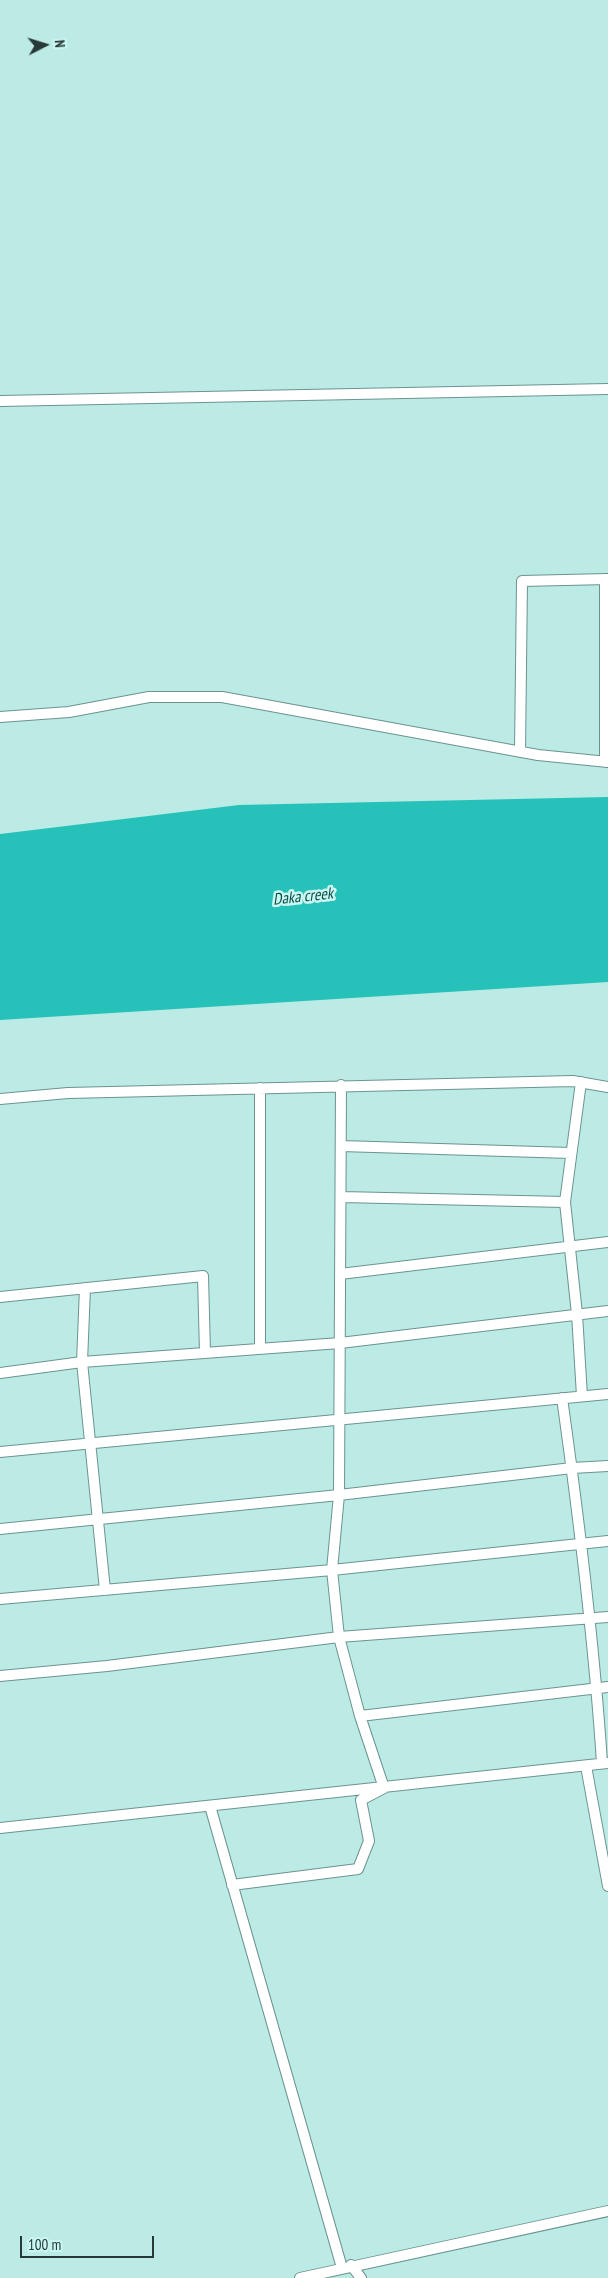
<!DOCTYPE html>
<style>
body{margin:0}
#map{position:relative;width:608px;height:2278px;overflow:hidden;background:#bceae5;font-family:"PT Sans Narrow",sans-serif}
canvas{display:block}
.north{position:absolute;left:20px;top:20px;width:50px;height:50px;-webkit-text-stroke:4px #c9f7f2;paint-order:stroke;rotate:85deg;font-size:14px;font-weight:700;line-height:20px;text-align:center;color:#263837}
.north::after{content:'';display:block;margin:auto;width:18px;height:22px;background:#263837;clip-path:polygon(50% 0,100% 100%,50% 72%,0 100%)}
.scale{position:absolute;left:20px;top:2236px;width:134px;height:22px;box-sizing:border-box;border:2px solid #263837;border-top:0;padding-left:6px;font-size:15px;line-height:18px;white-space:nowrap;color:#263837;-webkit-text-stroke:4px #c9f7f2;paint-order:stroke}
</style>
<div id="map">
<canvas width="608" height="2278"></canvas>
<div class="north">N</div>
<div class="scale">100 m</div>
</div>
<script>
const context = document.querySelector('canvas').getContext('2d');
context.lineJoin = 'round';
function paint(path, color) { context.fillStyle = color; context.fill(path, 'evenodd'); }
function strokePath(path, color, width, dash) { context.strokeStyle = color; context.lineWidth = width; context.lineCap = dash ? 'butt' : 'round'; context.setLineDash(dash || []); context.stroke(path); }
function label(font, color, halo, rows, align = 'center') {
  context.font = font + ' "PT Sans Narrow",sans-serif'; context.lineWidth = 5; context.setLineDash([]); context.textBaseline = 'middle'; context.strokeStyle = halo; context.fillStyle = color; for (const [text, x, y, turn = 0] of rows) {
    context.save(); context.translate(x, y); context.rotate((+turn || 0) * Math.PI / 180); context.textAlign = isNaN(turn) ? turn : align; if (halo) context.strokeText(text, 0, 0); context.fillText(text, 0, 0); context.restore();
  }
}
const water = new Path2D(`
 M608,797V982L0,1020V834L239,805Z`);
const minor = new Path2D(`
 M0,401L608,389
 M605,579V762
 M0,717L69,712L149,697H222L538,755L608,762
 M520,752L522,581L608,579
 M581,1082L565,1202L577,1314L582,1396
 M0,1099L68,1093L573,1081L608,1087
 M341,1146L571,1153
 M341,1197L565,1202
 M340,1274L608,1242
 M85,1288L82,1362L105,1590
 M0,1297L203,1276L205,1353
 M260,1349V1088
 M0,1373L82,1362L340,1343L608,1311
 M562,1398C579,1519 594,1641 602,1763
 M0,1452L608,1394
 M0,1529L339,1495L572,1468L608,1466
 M0,1599L332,1570L608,1541
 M0,1676L107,1666L339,1637L608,1617
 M360,1716L608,1687
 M586,1766L608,1886
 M210,1806L342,2268
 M0,1828L608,1763
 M232,1885L358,1869L369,1841L361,1800L384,1788L360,1716L339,1637L332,1570L339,1495L341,1085
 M351,2265L361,2278
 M300,2278L608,2211`);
const waterNames = [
 ["Daka creek",303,897,-6]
];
paint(water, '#26c2b9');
strokePath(minor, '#6a9490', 12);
strokePath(minor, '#fff', 10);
label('italic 16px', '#0c4c48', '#c9f7f2', waterNames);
</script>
